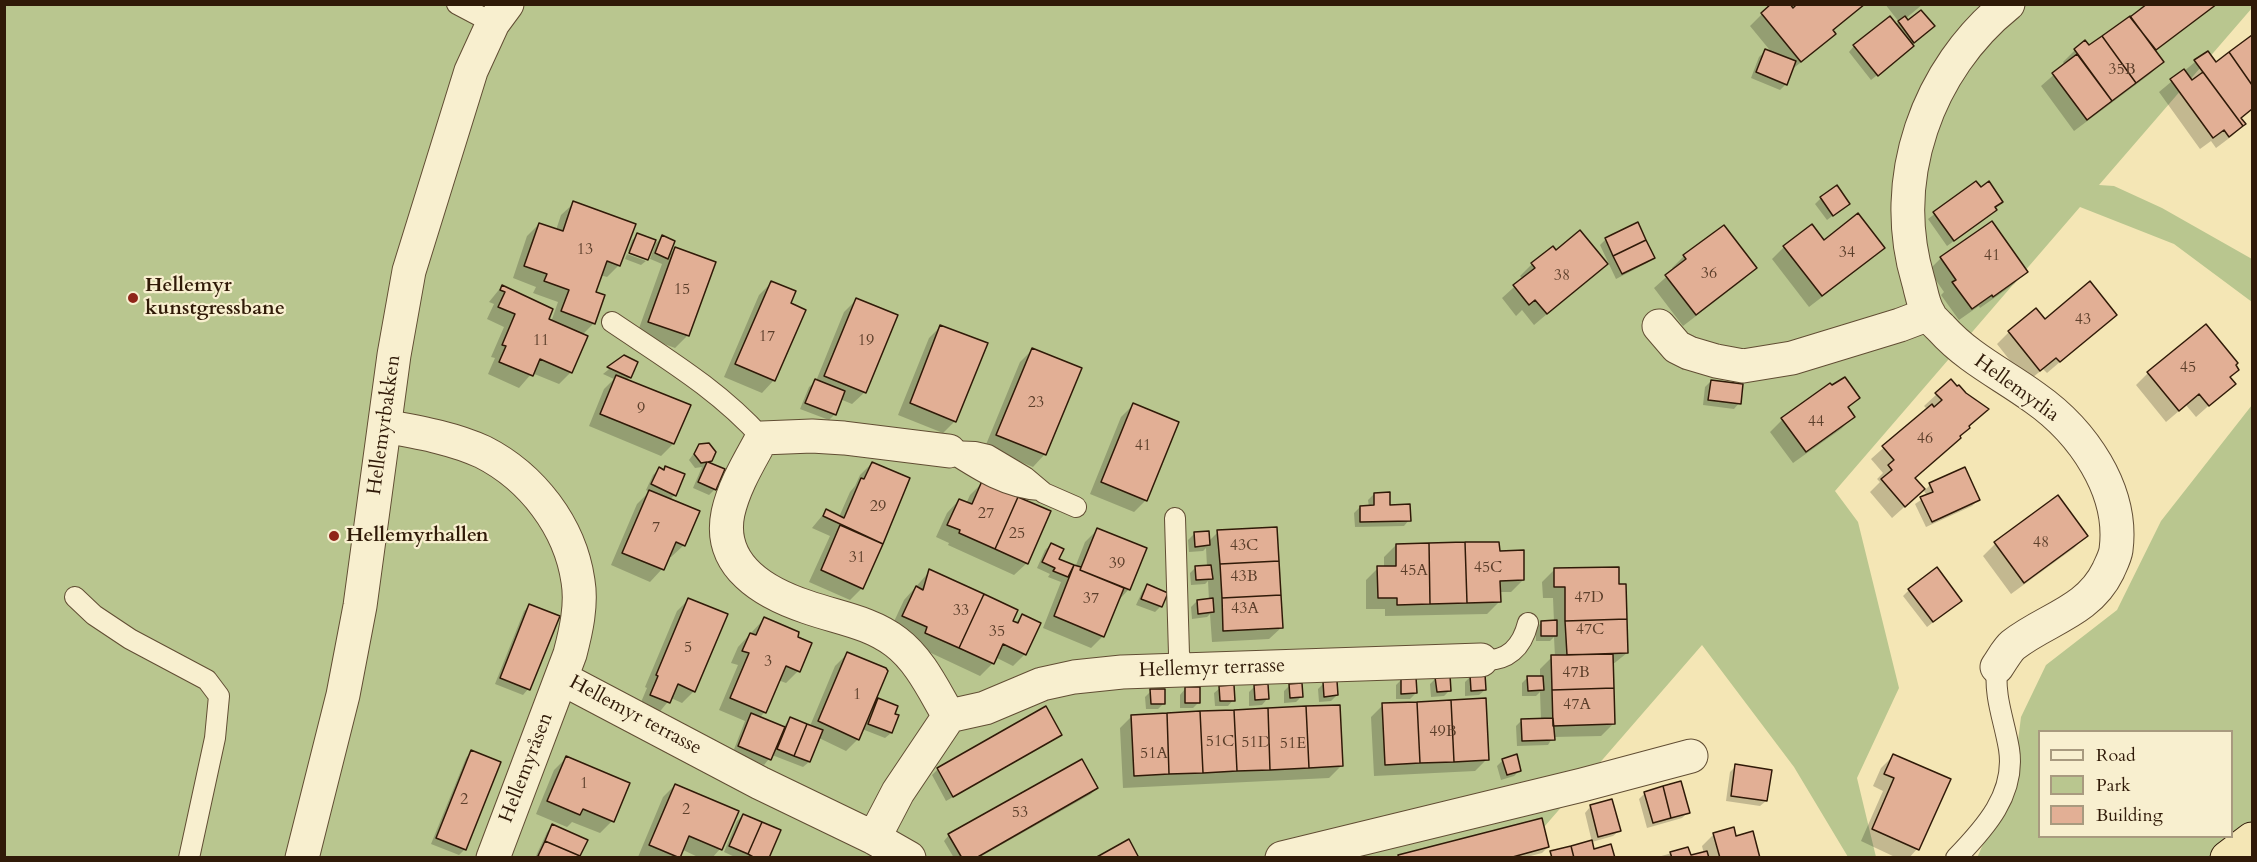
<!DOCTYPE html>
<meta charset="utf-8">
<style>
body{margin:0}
#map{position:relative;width:2257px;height:862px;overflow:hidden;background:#f4e6b5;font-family:Cardo,serif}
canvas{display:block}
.frame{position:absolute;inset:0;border:6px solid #301a08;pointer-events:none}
.legend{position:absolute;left:2038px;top:730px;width:195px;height:108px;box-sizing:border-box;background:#f8efcf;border:2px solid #a89a7f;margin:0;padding:8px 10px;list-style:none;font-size:18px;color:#301a08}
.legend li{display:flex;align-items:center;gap:12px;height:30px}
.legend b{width:30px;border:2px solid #a89a7f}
</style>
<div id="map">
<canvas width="2257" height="862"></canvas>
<div class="frame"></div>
<ul class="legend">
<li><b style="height:8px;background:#f8efcf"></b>Road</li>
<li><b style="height:16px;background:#b9c68f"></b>Park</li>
<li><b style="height:16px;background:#e2af95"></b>Building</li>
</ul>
</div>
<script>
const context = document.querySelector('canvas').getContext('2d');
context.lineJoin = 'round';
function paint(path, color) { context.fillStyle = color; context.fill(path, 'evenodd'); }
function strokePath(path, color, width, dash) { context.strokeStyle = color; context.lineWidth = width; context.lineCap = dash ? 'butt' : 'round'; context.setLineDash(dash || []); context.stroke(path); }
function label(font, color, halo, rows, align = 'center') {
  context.font = font + ' Cardo,serif'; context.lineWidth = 4.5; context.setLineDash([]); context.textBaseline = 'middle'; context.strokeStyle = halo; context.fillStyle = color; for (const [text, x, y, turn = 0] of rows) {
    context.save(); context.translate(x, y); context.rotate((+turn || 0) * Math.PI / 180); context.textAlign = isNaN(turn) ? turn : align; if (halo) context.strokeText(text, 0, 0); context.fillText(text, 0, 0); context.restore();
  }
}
const green = new Path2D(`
 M5,5H2252V8L2099,185L2114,186L2162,208L2252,259V302L2174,244L2080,207L1835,491L1858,522L1899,688L1857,778L1876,857H1848L1794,767L1702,645L1518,857L5,858Z
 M2252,405V857L1977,858L2014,773L2021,717L2046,665L2117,610L2161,521ZM2040,732H2232V836H2040Z`);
const shadow = new Path2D(`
 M1863,4L1832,32L1834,34L1822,46L1791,70L1786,84L1780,90L1751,78L1759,57L1765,51L1773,54L1750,26L1762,14Z
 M1885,4H1923L1905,19L1927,32L1911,45L1906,52L1871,80L1849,52L1854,46L1899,22Z
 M2149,4H2217L2154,51L2163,62L2150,74L2074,131L2041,86L2065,65L2063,62L2075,50L2089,48Z
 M2252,37V110L2240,119L2244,124L2232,136L2216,148L2211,141L2200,149L2159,92L2195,62L2216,64Z
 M1976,183L1980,189L2001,202L1989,216L1947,246L1928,219Z
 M1821,198L1848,204L1827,220L1815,204Z
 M574,203L619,265L607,277L600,275L594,293V323L582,335L571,372L559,384L532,373L519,388L488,374L495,358L491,357L504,327L487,319L494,304L489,302L502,286L551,322L558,302L533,293L536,287L513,278L527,236L539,224L556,230L561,215Z
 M1991,223L2026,272L2014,284L1980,308L1979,306L1959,320L1941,295L1944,292L1929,270L1941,258Z
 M638,235L648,258L650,259L656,243L662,237L666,258L675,249L688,335L675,348L637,334L662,264L648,258L646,260V258L628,251L632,240Z
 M1606,239L1653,258L1647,263L1616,279L1600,245Z
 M1823,242L1883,248L1870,260L1809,307L1772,259L1784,247Z
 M1556,252L1606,264L1534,325L1522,310L1516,316L1502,298L1523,279L1520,276L1532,264Z
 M627,254L646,261L641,265L625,259Z
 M1684,256L1755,268L1743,280L1683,326L1654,288L1674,270L1672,268Z
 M771,283L774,380L762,393L724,377L759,295Z
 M856,300L865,392L852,404L840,399L835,414L829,420L800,409L809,387L816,381L844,312Z
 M2115,315L2047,373L2043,369L2027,382L1997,344L2009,332L2044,321Z
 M941,326L955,421L943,433L898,415L929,338Z
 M1032,350L1045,454L1033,467L985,447L1020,362Z
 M624,357L630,377L626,381L673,444L661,456L589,426L604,389L614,379L603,374Z
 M2148,373L2233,384L2196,417L2186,405L2166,422L2136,385Z
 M1711,381L1739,403L1734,409L1703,405L1705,387Z
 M1951,381L1987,409L1947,450L1914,479L1911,501L1892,518L1870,492L1880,482L1877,479L1883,473L1871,459L1927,409L1924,406Z
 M1858,398L1847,409L1853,417L1841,429L1793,463L1770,432L1782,420Z
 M1133,405L1146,500L1134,512L1090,494L1121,417Z
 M700,445L711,460L708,464L715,489L709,495L693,488L702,467L695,468L689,460Z
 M872,463L902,497L862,588L850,600L809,582L830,536L812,528L826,511L839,517L850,492L855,486L860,475Z
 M666,468L675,495L669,500L684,545L671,557L668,556L662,569L650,582L611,565L637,504L649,492L646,490L653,475L659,469L663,471Z
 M982,483L1027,563L1014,575L948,545L949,543L936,537L947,513L959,500L966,504L970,495Z
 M1930,485L1978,500L1972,506L1926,527L1915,504L1927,496L1924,491Z
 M1374,494L1389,507L1409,520L1404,526L1355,527L1354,513L1360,507H1369L1368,500Z
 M2058,497L2086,536L2074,548L2011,594L1983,556L1995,544Z
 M1097,530L1129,589L1118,601L1103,636L1091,648L1043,628L1061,582L1048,577L1050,574L1037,568L1045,550L1051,544L1057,560L1068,573L1076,565L1085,542Z
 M1218,532L1282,627L1269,639L1212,642L1210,614L1207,617L1192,619L1191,607L1197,601L1209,600L1208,581L1205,584L1191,585L1190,573L1196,567L1207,566L1206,548L1203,551L1189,552L1188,540L1194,534L1209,541Z
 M1396,545L1498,552L1523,580L1511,592H1499V602L1487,614L1385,616V609H1366V580L1378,568H1384V557Z
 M1554,570L1618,586L1627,653L1612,665L1613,724L1601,736L1553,737L1548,745L1517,746L1516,726L1522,720H1541L1540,692L1536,696H1522V683L1528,677H1540V669L1552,657H1555L1554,637L1550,641H1536V628L1542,622H1554L1553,598H1543L1542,582Z
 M930,571L1011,622L1015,623L1022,616L1025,654L1013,666L995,657L992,664L980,676L914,645L891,628L904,600Z
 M1147,586L1161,606L1155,612L1136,605L1142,592Z
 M1909,590L1954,606L1927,627L1903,596Z
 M689,599L694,691L682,703L671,698L657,715L639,707L647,688L645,687L677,611Z
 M529,606L528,689L523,695L495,684L524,611Z
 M764,619L798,671L786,683L778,680L765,712L759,718L783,728L790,718L810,726L835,666L847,654L872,706L878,700L893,715L897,716L891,733L885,738L862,729L858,739L846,751L819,738L809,762L803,767L772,755L764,765L733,752L745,721L719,710L738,665L731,663L738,647Z
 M1471,676L1485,690L1479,695L1465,696V682Z
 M1436,678L1450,690L1444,696L1431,697L1430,684Z
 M1402,679L1416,693L1410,699H1396V685Z
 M1324,683L1337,695L1331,701L1319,702L1318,689Z
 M1290,685L1302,696L1296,702L1284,703V691Z
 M1255,686L1267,699L1262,705L1249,706V692Z
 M1220,688L1233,700L1228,706H1215L1214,693Z
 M1185,689L1199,702L1193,708H1180V695Z
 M1151,691L1164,703L1158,709H1146L1145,697Z
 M1383,705L1487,759L1475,771L1374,776L1371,717Z
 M1046,708L1060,734L1054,740L946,801L932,775L938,769Z
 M1132,716L1341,766L1329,778L1123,788L1120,728Z
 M471,752L465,849L459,855L431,844L466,758Z
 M1893,756L1917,849L1909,858H1897L1861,841L1883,791L1873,786L1881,768Z
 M566,758L612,821L600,833L572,822L567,827L536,814L554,770Z
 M1503,760L1520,770L1514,776L1501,780L1497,766Z
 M1736,766L1766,801L1760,806L1726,801L1730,772Z
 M675,785L720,849L712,858H700L681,849L678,858L638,857L663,797Z
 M1096,788L1091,794L978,858H954L944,841L949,835Z
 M1645,793L1688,812L1682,818L1647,828L1639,799Z
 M1590,807L1619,831L1613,836L1592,842L1585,813Z
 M743,815L767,858H737L724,852L737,821Z
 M552,826L578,858H535L547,832Z
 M1714,834L1735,837L1759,858H1654L1687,849L1689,857L1704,854L1702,846Z
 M1548,847L1542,853L1523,858H1398Z`);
const building = new Path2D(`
 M1771,4H1790L1793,8L1797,4H1865L1833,30L1836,34L1801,62L1761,13Z
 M2147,4H2217L2156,50L2130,17Z
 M1921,10L1935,26L1914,43L1898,21L1905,16L1908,20Z
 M1890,16L1914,46L1878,76L1853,45Z
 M2130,16L2164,62L2136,83L2102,36Z
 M2252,35V85L2229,52Z
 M2102,36L2136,83L2112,101L2074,49L2085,40L2089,45Z
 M1765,49L1796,61L1787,85L1756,72Z
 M2208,51L2216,62L2229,52L2252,85V109L2241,118L2246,124L2243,126L2194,60Z
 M2077,54L2112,101L2087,120L2052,73Z
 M2184,69L2192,80L2203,72L2243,126L2229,137L2224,130L2213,138L2170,79Z
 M1976,181L1981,187L1989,181L2003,202L1995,207L1997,210L1954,241L1933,212Z
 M1837,185L1850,204L1833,216L1820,197Z
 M573,201L636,224L620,266L607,261L596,292L605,295L595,324L561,311L569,290L544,281L547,274L524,266L539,223L563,231Z
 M1858,213L1885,248L1822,296L1783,246L1812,224L1824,240Z
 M1992,221L2028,272L1993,297L1992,295L1972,309L1952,282L1956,280L1940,257Z
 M1638,222L1646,240L1613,256L1605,238Z
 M1724,225L1757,268L1696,315L1665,275L1686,259L1683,255Z
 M1580,230L1608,264L1547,314L1535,300L1529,305L1513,285L1535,268L1531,263L1553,246L1556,250Z
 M637,233L656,240L648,260L629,253Z
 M662,235L675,241L668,259L655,253Z
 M1646,240L1655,258L1622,274L1613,256Z
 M675,247L716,262L689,336L648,322Z
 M771,281L796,291L791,303L806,310L775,381L735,364Z
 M2090,281L2117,315L2060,362L2056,358L2040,371L2008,331L2036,308L2045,319Z
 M502,285L553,309L549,319L588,336L572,373L540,359L533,376L499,362L506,346L502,345L515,314L498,307L505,292L500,290Z
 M856,298L898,315L866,393L824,376Z
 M2206,324L2238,363L2236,365L2239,370L2230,377L2236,384L2209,406L2199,394L2179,411L2147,372Z
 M940,325L988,343L956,422L910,403Z
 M1032,348L1082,368L1046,455L996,435Z
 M624,355L638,362L631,378L607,367Z
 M616,375L691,405L674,444L600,414Z
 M1845,377L1860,398L1848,407L1855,417L1806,452L1781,418L1830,383L1832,385Z
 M815,379L845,391L836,415L805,403Z
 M1951,379L1957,386L1959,385L1966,393L1989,409L1969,426L1970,428L1960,436L1961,438L1915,478L1925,489L1905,507L1881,479L1892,470L1888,465L1894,460L1882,446L1932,404L1934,407L1942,400L1935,393Z
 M1711,380L1743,384L1741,404L1708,400Z
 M1133,403L1179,422L1147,501L1101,482Z
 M709,443L716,452L712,461L708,462L725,469L716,490L698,482L707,462L701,463L694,454L699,444Z
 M872,462L910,478L883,544L823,516L826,509L844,518L861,478L864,479Z
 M665,466L685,474L676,496L651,484L659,467L664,470Z
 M1965,467L1980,500L1932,522L1920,497L1933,492L1929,483Z
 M982,481L1018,497L995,549L959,533L960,530L947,525L959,499L972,504Z
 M649,490L700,511L685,546L676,542L664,570L622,553Z
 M1390,492V505L1410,504L1411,521L1360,522V506L1374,505V493Z
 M2058,495L2088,536L2024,583L1994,542Z
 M1018,497L1051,511L1028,564L995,549Z
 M840,525L883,544L863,589L821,570Z
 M1277,527L1279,561L1220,564L1217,530Z
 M1097,528L1147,548L1130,590L1080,570Z
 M1209,531L1210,545L1195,547L1194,532Z
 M1465,542H1499L1500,551L1524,550V580L1500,581L1501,602L1467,603Z
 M1465,542L1467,603L1430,604L1429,543Z
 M1051,543L1064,549L1059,559L1074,565L1068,577L1053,571L1055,568L1042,562Z
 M1429,543L1430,604L1397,605V598H1378L1377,566H1396V544Z
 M1279,561L1281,595L1222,598L1220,564Z
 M1074,565L1081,567L1080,570L1124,588L1104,637L1054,616Z
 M1211,565L1213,579L1196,580L1195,566Z
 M1619,567V584H1626L1627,619L1565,621V587H1554V568Z
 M1937,567L1962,601L1933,622L1908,589Z
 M929,569L984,594L959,648L925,633L927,627L902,616L916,586L923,590Z
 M1147,584L1168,593L1162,607L1141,599Z
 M984,594L1018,610L1013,621L1018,623L1022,614L1041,623L1026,655L1003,644L994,664L959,648Z
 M1281,595L1283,628L1223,631L1222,598Z
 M688,598L728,614L695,692L678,684L670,703L650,695L658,676L656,675Z
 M1213,598L1214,612L1198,614L1197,600Z
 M529,604L560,616L530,690L500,678Z
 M764,617L799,632L798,637L812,643L800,672L786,666L766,713L730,698L749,653L742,651L750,633L756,635Z
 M1627,619L1628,653L1567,655L1565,621Z
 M1557,620V636H1541V621Z
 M847,652L886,668L888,671L859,740L818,721Z
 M1613,654L1614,688L1552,690L1551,655Z
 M1485,674L1486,690L1471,691L1470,675Z
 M1450,675L1451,691L1437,692L1435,677Z
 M1527,676H1543L1544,690L1528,691Z
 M1416,677L1417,693L1401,694V678Z
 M1337,681L1338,695L1324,697L1323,682Z
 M1302,683L1303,697L1290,698L1289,684Z
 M1268,684L1269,699L1255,700L1254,685Z
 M1234,685L1235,701H1220L1219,686Z
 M1185,687H1200V703H1185Z
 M1614,688L1615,724L1553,726L1552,690Z
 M1150,689H1165V704H1151Z
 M878,698L898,706L895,714L899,715L892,733L868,724Z
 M1486,698L1489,760L1454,762L1451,700Z
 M1451,700L1454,762L1420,763L1417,702Z
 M1417,702L1420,763L1385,765L1382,703Z
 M1340,705L1343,766L1309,768L1306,706Z
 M1046,706L1062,735L953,797L937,768Z
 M1306,706L1309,768L1270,770L1268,708Z
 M1268,708L1270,770L1237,771L1234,710Z
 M1234,710L1237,771L1203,773L1200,711Z
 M1200,711L1203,773L1169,774L1167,713Z
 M751,713L785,727L771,760L738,746Z
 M1167,713L1169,774L1134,776L1131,715Z
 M790,717L807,724L794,756L777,749Z
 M1553,718L1555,740L1522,741L1521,719Z
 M807,724L823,730L810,762L794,756Z
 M471,750L501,762L466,850L436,838Z
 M1517,754L1521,771L1507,775L1502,759Z
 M1893,754L1951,779L1919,850L1872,829L1894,778L1884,774Z
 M566,756L630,783L614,822L583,809L580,815L547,801Z
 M1082,759L1098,788L976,858H962L948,834Z
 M1735,764L1772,770L1767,801L1731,796Z
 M1681,781L1690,813L1671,818L1663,786Z
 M675,784L739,811L722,850L689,836L680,858L649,845Z
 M1663,786L1671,818L1653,823L1644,792Z
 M1612,799L1621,831L1598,837L1590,805Z
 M743,814L762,822L748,854L729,846Z
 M1542,818L1549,847L1509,858H1399L1398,855Z
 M762,822L781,830L769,858H755L748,854Z
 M552,824L588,840L580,856L545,841Z
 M1734,827L1736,836L1753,831L1760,858H1720L1713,833Z
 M1129,839L1139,858H1095Z
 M1592,840L1594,849L1611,844L1615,858H1574L1571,846Z
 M545,841L580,856V858H543L538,856Z
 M1571,846L1574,858H1552L1550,851Z
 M1688,847L1691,855L1707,851L1709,858H1672L1670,852Z`);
const service = new Path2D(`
 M457,4L493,23
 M612,322C665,358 718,389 762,438
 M1040,490C1005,488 977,469 949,451L975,452L988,455L1025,477L1044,493L1076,507
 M1175,518L1179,654L1186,671
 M75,597L94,615L130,639L207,680L219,696L215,738L189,858
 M1481,660C1508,662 1522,647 1528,623
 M1956,858C1985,828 2016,794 2009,749C2004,719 1994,698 1997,667`);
const minor = new Path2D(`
 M1659,326L1677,347L1689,353L1716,361L1743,366L1792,358L1900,325L1929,314
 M385,426C417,432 453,438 483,452C532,477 570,526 578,581C582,605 576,631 570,654L493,858
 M949,451L844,438L812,436L762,438C749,462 734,486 728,513C717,566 765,593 807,607C838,618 870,622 896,642C920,660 934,691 949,716
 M1997,667C2002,660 2007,650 2013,645C2046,619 2088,612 2108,571C2111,564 2115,557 2116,550C2124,490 2082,431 2035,398C2002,374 1969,359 1941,328C1937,324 1931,319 1929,314C1923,305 1921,290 1918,280C1888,179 1927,69 2008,4
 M561,678L760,783L874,838L909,858
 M874,838L898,792L949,716L985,708L1042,684L1074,677L1122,672L1481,660
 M1282,858L1582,785L1691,756`);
const tertiary = new Path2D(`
 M302,858L343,695L360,606L394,355L409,271L471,71L493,23L507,4`);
const trunk = new Path2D(`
 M2227,858L2252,839`);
const markers = [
 [133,298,6,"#8f2418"],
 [334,536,6,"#8f2418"]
];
const numberNames = [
 ["35B",2122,70],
 ["13",585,250],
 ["34",1847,253],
 ["41",1992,256],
 ["36",1709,274],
 ["38",1562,276],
 ["15",682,290],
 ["43",2083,320],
 ["17",767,337],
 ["11",541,341],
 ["19",866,341],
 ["45",2188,368],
 ["23",1036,403],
 ["9",641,409],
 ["44",1816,422],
 ["46",1925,439],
 ["41",1143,446],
 ["29",878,507],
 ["27",986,514],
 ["7",656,528],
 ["25",1017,534],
 ["48",2041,543],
 ["43C",1244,546],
 ["31",857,558],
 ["39",1117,564],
 ["45C",1488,568],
 ["45A",1414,571],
 ["43B",1244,577],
 ["47D",1589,598],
 ["37",1091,599],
 ["43A",1245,609],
 ["33",961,611],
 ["47C",1590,630],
 ["35",997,632],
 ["5",688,648],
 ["3",768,662],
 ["47B",1576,673],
 ["1",857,695],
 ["47A",1577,705],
 ["49B",1443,732],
 ["51C",1220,742],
 ["51D",1256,743],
 ["51E",1293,744],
 ["51A",1154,754],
 ["1",584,784],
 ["2",464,800],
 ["2",686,810],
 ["53",1020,813]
];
const poiNames = [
 ["Hellemyr",145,286],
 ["kunstgressbane",145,309],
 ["Hellemyrhallen",346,536]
];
const streetNames = [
 ["Hellemyrlia",2016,389,36],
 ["Hellemyrbakken",385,425,-82],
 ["Hellemyr terrasse",1212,669,-2],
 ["Hellemyr terrasse",635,716,28],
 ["Hellemyråsen",527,768,-69]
];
paint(green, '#b9c68f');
paint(shadow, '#0003');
paint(building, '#e2af95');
strokePath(building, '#301a08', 1.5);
strokePath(service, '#614d33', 22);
strokePath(minor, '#614d33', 35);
strokePath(tertiary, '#614d33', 35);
strokePath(trunk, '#301a08', 35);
strokePath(service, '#f8efcf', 20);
strokePath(minor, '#f8efcf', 33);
strokePath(tertiary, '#f8efcf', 33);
strokePath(trunk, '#f4e6b5', 33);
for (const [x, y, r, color] of markers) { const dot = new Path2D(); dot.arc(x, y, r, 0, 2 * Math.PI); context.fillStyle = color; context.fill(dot); strokePath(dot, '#f8efcf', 2); }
label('16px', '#5c3f2b', null, numberNames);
label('bold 20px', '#301a08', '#f8efcf', poiNames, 'left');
label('20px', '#301a08', '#f8efcf', streetNames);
</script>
